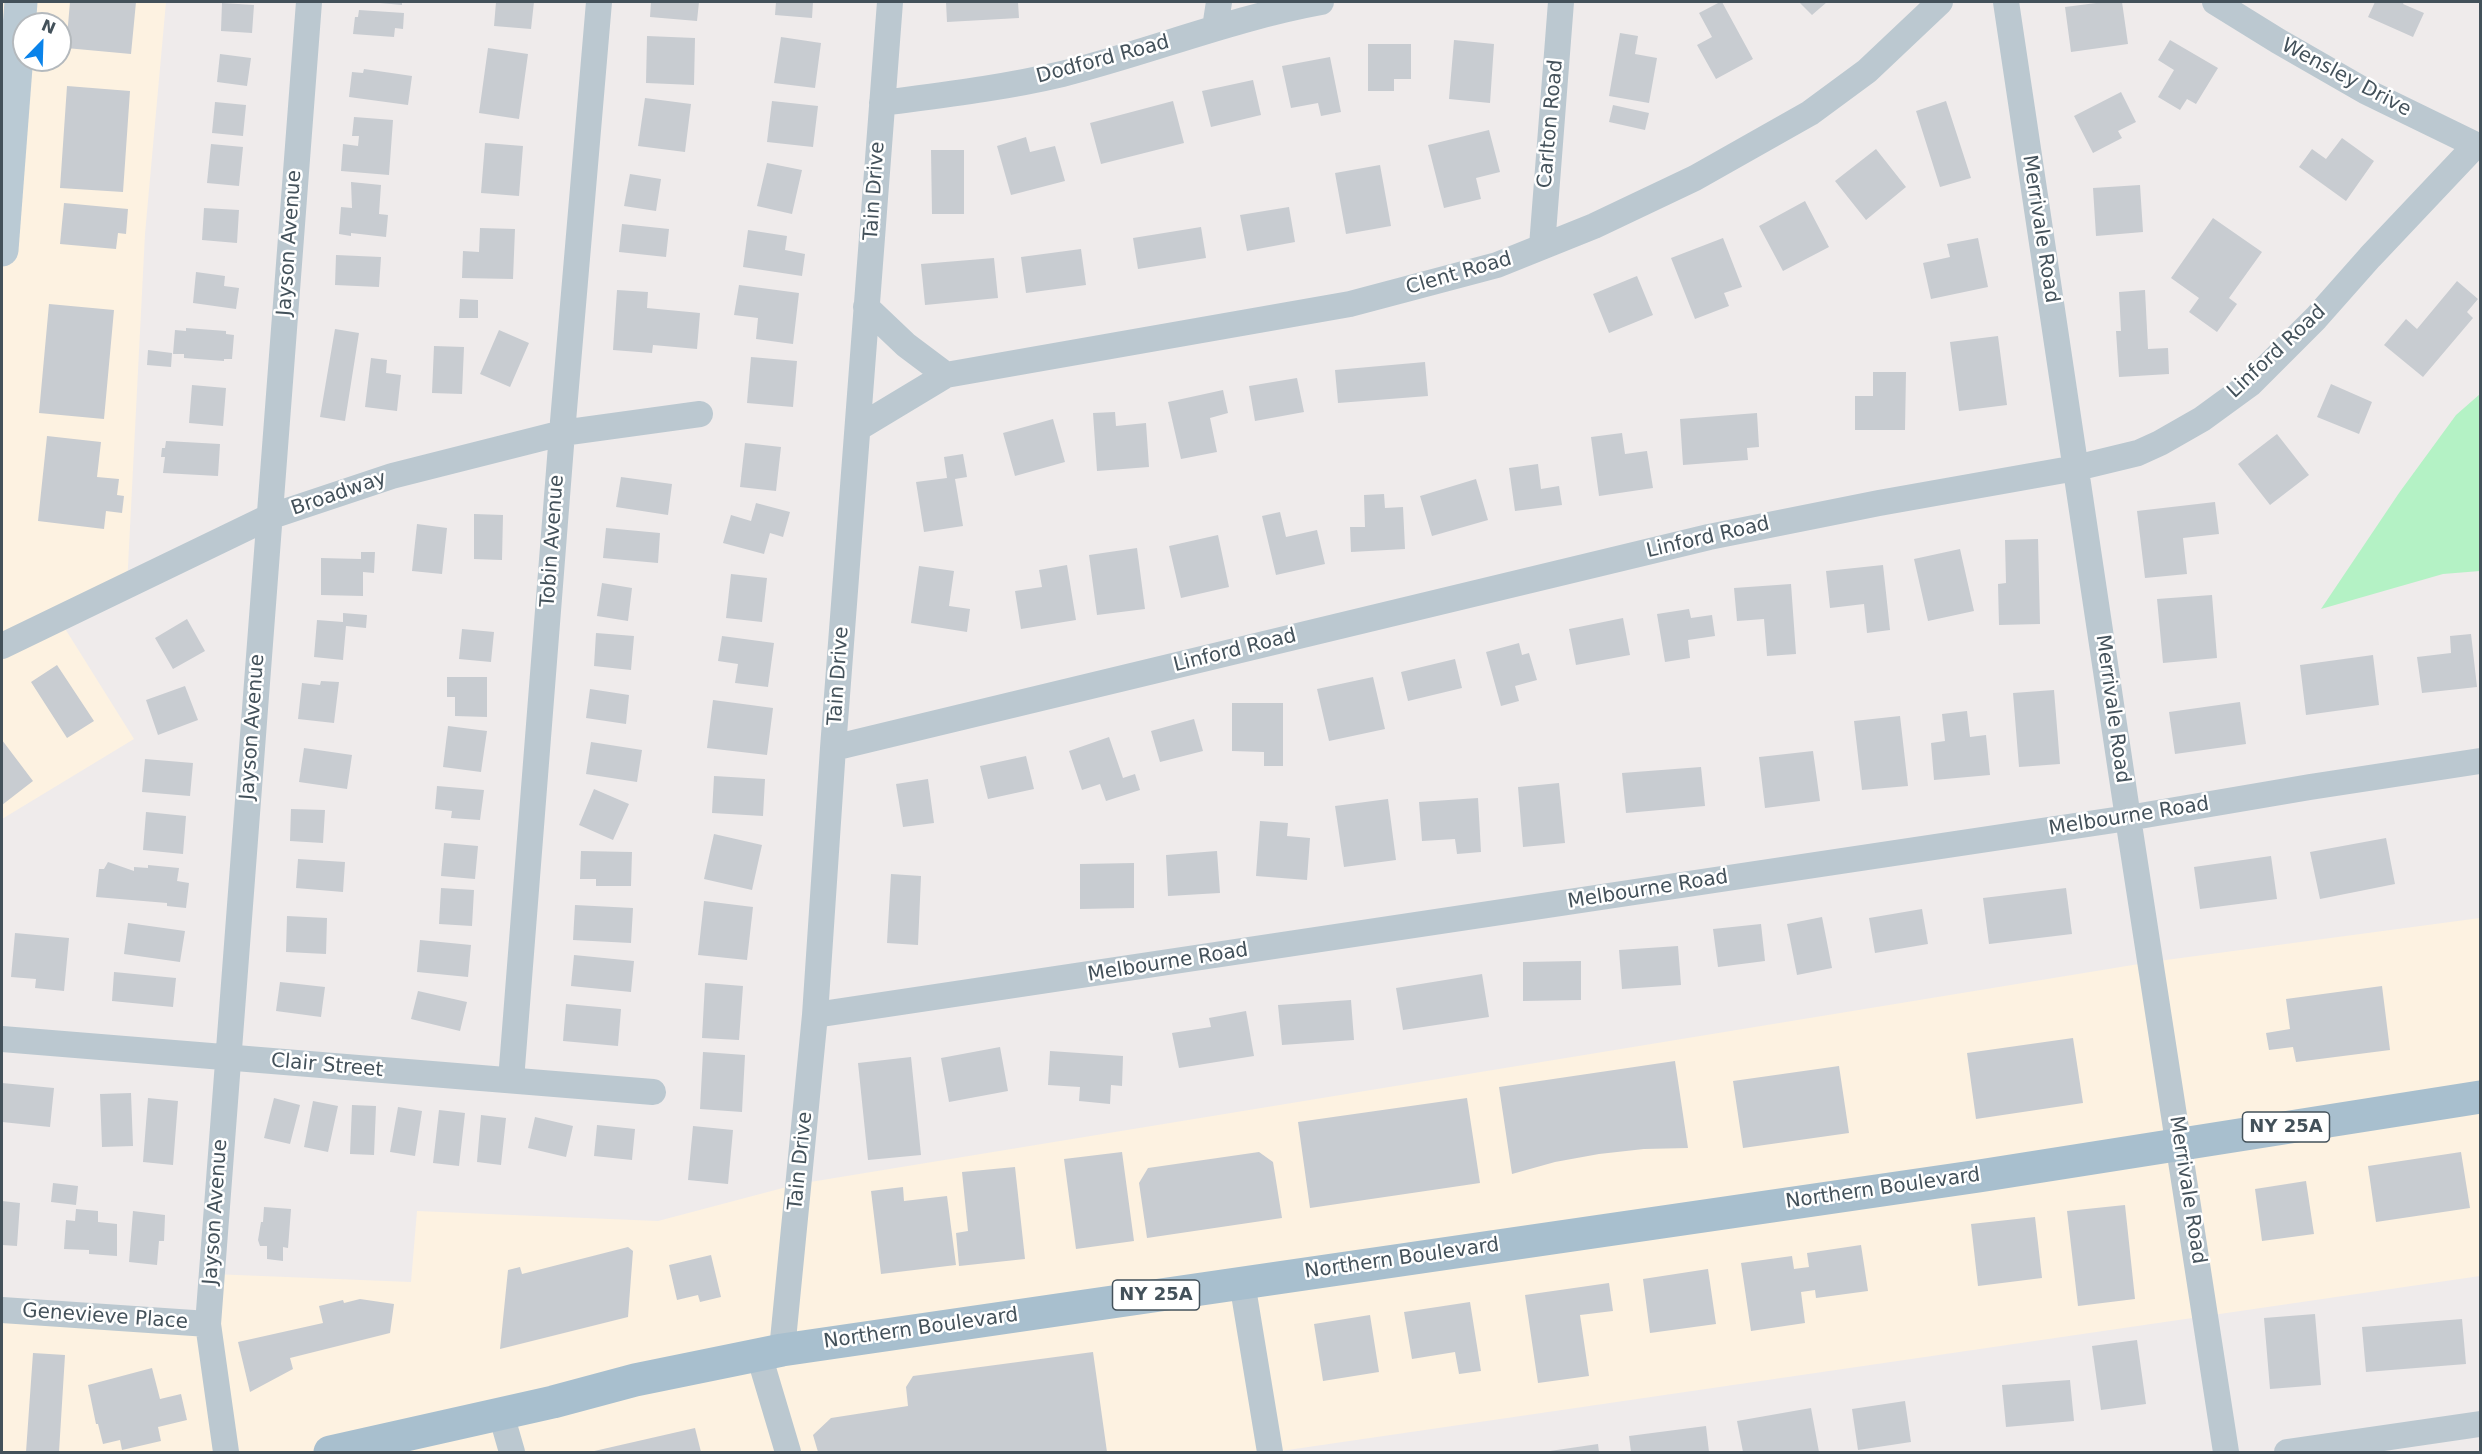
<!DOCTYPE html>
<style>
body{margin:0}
#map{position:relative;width:2482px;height:1454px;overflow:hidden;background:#efebeb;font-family:"DejaVu Sans",sans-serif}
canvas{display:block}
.frame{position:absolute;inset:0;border:3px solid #43515a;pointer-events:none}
.north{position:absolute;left:12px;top:12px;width:60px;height:60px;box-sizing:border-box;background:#fff;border:2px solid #b4b9bd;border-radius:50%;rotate:23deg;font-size:16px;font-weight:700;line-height:24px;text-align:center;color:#43515a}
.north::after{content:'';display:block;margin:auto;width:21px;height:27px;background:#0a83ea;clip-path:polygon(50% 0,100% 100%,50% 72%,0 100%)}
</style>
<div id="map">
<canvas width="2482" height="1454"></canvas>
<div class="frame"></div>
<div class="north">N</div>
</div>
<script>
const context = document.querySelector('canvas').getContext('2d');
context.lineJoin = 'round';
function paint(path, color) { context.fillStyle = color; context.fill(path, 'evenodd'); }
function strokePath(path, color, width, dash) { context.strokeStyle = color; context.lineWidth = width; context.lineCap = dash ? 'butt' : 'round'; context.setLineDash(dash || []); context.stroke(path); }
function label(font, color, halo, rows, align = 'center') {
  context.font = font + ' "DejaVu Sans",sans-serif'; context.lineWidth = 5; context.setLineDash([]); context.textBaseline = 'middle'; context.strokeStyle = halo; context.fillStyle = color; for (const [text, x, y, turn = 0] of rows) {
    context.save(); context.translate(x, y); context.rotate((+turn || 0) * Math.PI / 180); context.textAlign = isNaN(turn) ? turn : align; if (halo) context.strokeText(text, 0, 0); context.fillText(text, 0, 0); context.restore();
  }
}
const commercial = new Path2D(`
 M2,2H166L145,234L127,586L59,619L134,739L2,819ZM24,24H60V60H24Z
 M2480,918V1276L1274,1452H2V1310L207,1324L212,1274L411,1282L417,1211L658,1221L798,1184L2151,962Z`);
const green = new Path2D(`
 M2480,394V571L2443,574L2321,609L2399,493L2456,415Z`);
const building = new Path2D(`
 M70,2H136L131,54L66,48Z
 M380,2H402V5L380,3Z
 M496,2H534L531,29L494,26Z
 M651,2H699L697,21L650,17Z
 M776,2H813L812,18L775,15Z
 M946,2H1018L1019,18L947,22Z
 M1720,2H1722L1753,59L1716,79L1697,45L1712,37L1699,13Z
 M1799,2H1827L1812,15Z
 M2104,2H2122L2128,44L2071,52L2065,7Z
 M2375,2H2404L2403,4L2424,13L2413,37L2368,17Z
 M222,3L254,5L252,33L221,31Z
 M359,10L404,13L403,29L395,28L394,37L353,34L355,17H358Z
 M1620,33L1638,36L1635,54L1657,58L1649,103L1609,96Z
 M647,36L695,38L694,85L646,83Z
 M781,37L821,43L815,88L774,83Z
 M1454,40L1494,44L1490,103L1449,99Z
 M2170,40L2218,68L2196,104L2187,99L2180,110L2158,97L2174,70L2158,60Z
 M1368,44H1411V79H1394V91H1368Z
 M488,48L528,54L519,119L479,113Z
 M220,54L251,58L247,86L217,82Z
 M1330,57L1341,112L1321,116L1318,103L1291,108L1282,66Z
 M364,69L412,76L408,105L349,97L352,72L363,73Z
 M1253,80L1261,115L1211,127L1202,91Z
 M67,86L130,91L123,192L60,188Z
 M2121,92L2136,122L2118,131L2122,138L2093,153L2074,116Z
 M645,98L691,104L685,152L638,146Z
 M772,101L818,106L813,147L767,142Z
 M1173,101L1184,143L1101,164L1090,123Z
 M1946,101L1971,178L1940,187L1916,111Z
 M215,102L246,105L243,136L212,133Z
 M1613,105L1649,113L1645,130L1609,122Z
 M354,117L393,120L389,175L341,171L343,144L358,146L359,136H352Z
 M1489,130L1500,172L1476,178L1481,199L1444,208L1428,145Z
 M1026,137L1030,152L1055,146L1065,181L1011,195L997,146Z
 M2342,138L2374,161L2346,201L2299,167L2312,149L2326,159Z
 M485,143L523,146L519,196L481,193Z
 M211,144L243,147L239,186L207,183Z
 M1876,149L1906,187L1866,220L1835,181Z
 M931,150H964V214H932Z
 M767,163L802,170L792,214L757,206Z
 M1380,165L1391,226L1346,234L1335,173Z
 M630,174L661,179L656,211L624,206Z
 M351,182L381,185L379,214L388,215L386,237L351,233V236L339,234L341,207L352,208Z
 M2140,185L2143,232L2096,236L2093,188Z
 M1805,201L1829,247L1783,271L1759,226Z
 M64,203L128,209L126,234L118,233L116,249L60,244Z
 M1289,207L1295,242L1247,251L1240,215Z
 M204,208L239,210L237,243L202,240Z
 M2213,218L2262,252L2229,298L2237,304L2217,332L2189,312L2199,298L2171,278Z
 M622,224L669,229L666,257L619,252Z
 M1201,227L1206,258L1138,269L1133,238Z
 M480,228L515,229L513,279L462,278L463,251L479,252Z
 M748,230L787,236L785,250L805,254L802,276L743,267Z
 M1723,238L1742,287L1724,293L1729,306L1695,319L1671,258Z
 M1978,238L1988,287L1931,299L1923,263L1950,257L1947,244Z
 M1081,249L1086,285L1026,293L1021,257Z
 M336,255L381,257L379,287L335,285Z
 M994,258L998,298L925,305L921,264Z
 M196,272L225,276L224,286L239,288L236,309L193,303Z
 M1637,276L1653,315L1609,333L1593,294Z
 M2457,281L2478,299L2467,312L2473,318L2423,377L2384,345L2406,319L2417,329Z
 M739,285L799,293L793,344L756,339L758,318L734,315Z
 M617,290L648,292L647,308L700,313L697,349L653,345L652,353L613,350Z
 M2145,290L2148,349L2168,348L2169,374L2119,377L2116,331H2121L2119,292Z
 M460,299L478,300V318H459Z
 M49,304L114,310L104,419L39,413Z
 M186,328L226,331V334L234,335L232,359H224V361L184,358V354H173L175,330L186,331Z
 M335,329L359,333L345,421L320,417Z
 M499,330L529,343L510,387L480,374Z
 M1998,336L2007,405L1959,411L1950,342Z
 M434,346L464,347L462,394L432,393Z
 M148,350L172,353L171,367L147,365Z
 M751,357L797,361L793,407L747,403Z
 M371,358L387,360L386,373L401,375L397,411L365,407Z
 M1425,362L1428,396L1338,403L1335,370Z
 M1873,372H1906L1905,430H1855V396H1873Z
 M1297,378L1304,412L1255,421L1249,386Z
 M2331,384L2372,402L2359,434L2317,417Z
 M192,385L226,388L223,426L189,423Z
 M1223,390L1228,413L1210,418L1217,452L1181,459L1168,402Z
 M1115,412L1116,426L1146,423L1149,467L1097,471L1093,413Z
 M1757,413L1759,447L1747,448L1748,460L1683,465L1680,419Z
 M1053,419L1065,462L1015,476L1003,433Z
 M1622,433L1625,454L1647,451L1653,488L1599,496L1591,437Z
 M2277,434L2309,475L2270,505L2238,464Z
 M47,436L101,442L97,477L119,479L117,495L124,496L122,513L106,511L104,529L38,521Z
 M166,441L220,444L218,476L163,473L165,457H161L162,448H165Z
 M745,443L781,447L776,491L740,487Z
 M963,454L967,477L955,479L963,526L924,532L916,482L947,478L944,457Z
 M1538,464L1541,489L1559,486L1562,505L1515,511L1509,468Z
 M621,477L672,484L668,515L616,507Z
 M1476,479L1488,520L1432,536L1420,496Z
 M1384,494L1385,508L1403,507L1405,549L1351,552L1350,527H1365L1364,495Z
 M2215,502L2219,534L2183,538L2187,574L2145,578L2137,511Z
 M756,503L790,512L783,537L770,533L764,554L723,543L731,515L751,521Z
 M1280,512L1286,537L1317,530L1325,564L1276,575L1262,516Z
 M474,514L503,515L502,560L474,559Z
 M417,524L447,528L442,574L412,571Z
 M606,528L660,533L658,563L603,558Z
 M1218,535L1229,587L1181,598L1169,546Z
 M2038,539L2040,624L1999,625L1998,584L2006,583L2005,540Z
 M1137,548L1145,609L1097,615L1089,555Z
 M1960,549L1974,611L1928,621L1914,559Z
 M361,552H375L374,573L363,572V596L321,595V558L361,559Z
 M1067,565L1076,620L1021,629L1015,591L1042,587L1039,570Z
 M1883,565L1890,630L1867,633L1864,604L1830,608L1826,571Z
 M919,566L954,571L949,606L970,609L967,632L911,623Z
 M731,574L767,578L762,622L726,618Z
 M602,583L632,588L628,621L597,616Z
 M1791,584L1796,654L1767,656L1764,619L1737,621L1734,588Z
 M2212,595L2217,658L2163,663L2157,599Z
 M1689,609L1691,618L1712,615L1715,636L1688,640L1690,658L1665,662L1657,614Z
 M343,613L367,615L366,628L346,626L343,660L314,657L317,620L343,622Z
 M1623,618L1630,655L1576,665L1569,629Z
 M187,619L205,651L173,669L155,638Z
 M462,629L494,632L491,662L459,659Z
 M596,633L634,636L631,670L594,666Z
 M2471,634L2477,687L2422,693L2417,657L2451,653L2450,636Z
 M722,636L774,643L768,687L735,683L738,664L718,661Z
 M1519,643L1522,655L1529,653L1537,680L1515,686L1519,701L1501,706L1486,652Z
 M2373,655L2379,705L2306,715L2300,665Z
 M1455,659L1462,688L1408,701L1401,672Z
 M57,665L94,721L67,738L31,682Z
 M447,677H487V717L455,716V697H447Z
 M1373,677L1385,729L1329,741L1317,689Z
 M321,681L339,682L334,723L298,719L302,683L320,685Z
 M185,686L198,720L158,735L146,700Z
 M590,689L629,695L626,724L586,718Z
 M2054,690L2060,764L2019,767L2013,693Z
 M713,700L773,708L767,755L707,748Z
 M2240,702L2246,744L2175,754L2169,712Z
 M1232,703H1283V766H1264V752L1232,751Z
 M1967,711L1970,737L1986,735L1990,775L1934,780L1931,743L1945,741L1942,714Z
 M1900,716L1908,786L1862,790L1854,721Z
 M1194,719L1203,751L1160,762L1151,731Z
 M448,726L487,731L481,772L443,767Z
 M1109,737L1123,778L1135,774L1140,790L1106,801L1100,784L1082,790L1069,751Z
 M2,740L33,781L2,805Z
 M591,742L642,750L637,782L586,774Z
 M304,748L352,755L347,789L299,782Z
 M1813,751L1820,801L1765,808L1759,757Z
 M1026,756L1034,789L988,799L980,766Z
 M145,759L193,763L190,796L142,792Z
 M1701,767L1705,806L1626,813L1622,773Z
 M714,776L765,779L763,816L712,813Z
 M928,779L934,823L903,827L896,784Z
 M1559,783L1565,843L1523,847L1518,787Z
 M437,786L484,790L480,820L451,818L452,811L435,809Z
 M594,789L629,804L613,840L579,825Z
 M1478,798L1481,852L1457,854L1455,839L1422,841L1419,802Z
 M1388,799L1396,860L1344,867L1335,806Z
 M291,809L325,810L323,843L290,841Z
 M146,812L186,816L183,854L143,850Z
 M1260,821L1288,823L1287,836L1310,838L1307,880L1256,876Z
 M714,834L762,845L752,890L704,879Z
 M2386,838L2395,884L2320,899L2310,852Z
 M444,843L478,846L475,879L441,876Z
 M581,851L632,852L631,886H596V879H580Z
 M1217,851L1220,893L1168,896L1166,855Z
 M2271,856L2277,899L2200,909L2194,867Z
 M298,859L345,862L343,892L296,888Z
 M108,862L134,871V867L148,868V865L179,868L177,881L189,883L186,908L167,906V903L96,897L99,869H104Z
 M1134,863V908L1080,909V864Z
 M891,874L921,876L918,945L887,943Z
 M441,888L474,890L472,926L439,924Z
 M2066,888L2072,934L1989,944L1983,898Z
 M704,901L753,907L747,960L698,955Z
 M575,905L633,908L631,943L573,940Z
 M1922,909L1928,944L1875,953L1869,918Z
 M287,916L327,918L326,954L286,952Z
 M1822,917L1832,968L1797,975L1787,924Z
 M128,923L185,931L180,962L124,954Z
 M1761,924L1765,961L1718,967L1713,929Z
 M15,933L69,938L64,991L35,988L36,979L11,977Z
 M420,940L471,945L468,977L417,972Z
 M1678,946L1681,985L1622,989L1619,950Z
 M574,955L634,961L631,992L571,986Z
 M1581,961V1000L1523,1001V962Z
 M114,972L176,978L173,1007L112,1001Z
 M1482,974L1489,1017L1403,1030L1396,988Z
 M280,982L325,987L321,1017L276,1011Z
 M705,983L743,986L739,1040L702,1038Z
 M2382,986L2390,1050L2296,1062L2293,1047L2269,1050L2266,1033L2290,1029L2286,999Z
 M418,991L467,1002L460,1031L411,1019Z
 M1351,1000L1354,1040L1282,1045L1278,1005Z
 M566,1004L621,1009L618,1046L563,1041Z
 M1246,1011L1254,1056L1179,1068L1172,1033L1211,1027L1209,1018Z
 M2073,1038L2083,1103L1976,1119L1967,1053Z
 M1000,1047L1008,1091L949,1102L941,1058Z
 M1050,1051L1123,1056L1122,1086L1111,1085L1110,1104L1079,1101L1080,1087L1048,1085Z
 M703,1052L745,1055L742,1112L700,1109Z
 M911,1057L921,1155L868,1160L858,1063Z
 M1675,1061L1688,1148L1644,1149L1599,1154L1555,1162L1512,1174L1499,1087Z
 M1839,1066L1849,1133L1743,1148L1733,1081Z
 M2,1083L54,1088L50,1127L2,1122Z
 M131,1093L133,1146L102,1147L100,1094Z
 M148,1098L178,1101L173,1165L143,1162Z
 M274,1098L300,1105L290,1144L264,1138Z
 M1467,1098L1480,1183L1310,1208L1298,1122Z
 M313,1101L338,1106L328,1152L304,1147Z
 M352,1105L376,1106L374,1155L350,1154Z
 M398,1107L422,1111L415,1156L390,1152Z
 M439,1110L465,1113L459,1166L433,1163Z
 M481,1115L506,1118L501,1165L477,1162Z
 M535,1117L573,1126L566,1157L528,1148Z
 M597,1125L635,1129L632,1160L594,1156Z
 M693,1126L733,1130L728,1184L688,1180Z
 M1122,1152L1134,1241L1076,1249L1064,1159Z
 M1259,1152L1273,1162L1282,1218L1147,1238L1139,1183L1148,1168Z
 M2461,1152L2470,1208L2376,1222L2368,1166Z
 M1015,1167L1025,1259L959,1266L956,1233L968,1231L962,1172Z
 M2306,1181L2314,1234L2262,1241L2255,1189Z
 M53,1183L78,1186L76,1205L51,1202Z
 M903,1187L904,1201L947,1196L956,1265L881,1274L871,1191Z
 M2,1201L20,1203L17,1246L2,1245Z
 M2125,1205L2135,1299L2078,1306L2067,1211Z
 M264,1207L291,1209L288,1248L283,1247V1261L267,1259V1246H260L258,1240L261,1222H263Z
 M76,1209L98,1211V1222L117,1224V1256L89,1254V1250L64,1249L66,1220L75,1221Z
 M133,1211L165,1215L164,1241H159L157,1265L129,1262Z
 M2035,1217L2042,1278L1978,1286L1971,1224Z
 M1861,1245L1868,1291L1816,1298L1815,1290L1801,1292L1805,1323L1751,1331L1741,1263L1792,1256L1794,1269L1809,1267L1807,1253Z
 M628,1247L633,1251L628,1317L500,1349L508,1270L520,1267L522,1274Z
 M711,1255L721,1297L700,1302L698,1295L677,1300L669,1265Z
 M1708,1269L1716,1324L1650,1333L1643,1279Z
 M1609,1283L1613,1311L1580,1315L1589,1376L1538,1383L1525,1295Z
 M360,1299L394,1304L390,1333L290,1358L293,1369L250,1392L238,1342L323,1323L319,1306L343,1300L344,1303Z
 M1470,1302L1481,1371L1459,1374L1455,1352L1412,1359L1404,1312Z
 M2315,1314L2321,1385L2270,1389L2264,1318Z
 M1370,1315L1379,1372L1323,1381L1314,1324Z
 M2462,1319L2466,1364L2366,1372L2362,1327Z
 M2137,1340L2146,1404L2101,1410L2092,1346Z
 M1093,1352L1107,1452H818L813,1435L831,1418L908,1406L906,1387L913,1376Z
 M33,1353L65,1355L59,1452H26Z
 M152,1368L160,1399L181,1394L187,1420L158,1427L161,1441L122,1450L120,1440L103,1444L98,1424H96L88,1385Z
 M2070,1380L2074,1421L2006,1427L2002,1385Z
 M1905,1401L1911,1442L1858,1450L1852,1409Z
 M1811,1408L1819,1452H1743L1737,1421Z
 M1706,1426L1709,1452H1631L1629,1436Z
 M695,1428L701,1452H590Z
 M1598,1444L1599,1452H1550V1451Z`);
const minor = new Path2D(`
 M2006,2L2128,818L2226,1452
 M2215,2L2278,41L2365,91L2480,147
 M1215,28L1219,2
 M882,103C942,95 1003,88 1062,74C1149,52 1233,18 1321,2
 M1542,246L1561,2
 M866,307L906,345L946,375
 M858,428L946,375L1350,304L1497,265L1594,226L1695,178L1810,113L1867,71L1940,2
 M2,646L269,517L392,476L562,433L700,414
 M833,748L1709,537L1879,503L2076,468L2138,453L2160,443L2202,419L2250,384L2316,318L2370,257L2476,145
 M815,1015L2128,818L2310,787L2480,761
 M2,1039L653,1092
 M511,1080L562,433L599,2
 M1242,1282L1270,1452
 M2,1310L208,1324
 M782,1350L815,1015L833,748L890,2
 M759,1355L788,1452
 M501,1414L512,1452
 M226,1452L208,1324L309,2
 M2287,1452L2480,1424`);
const secondary = new Path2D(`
 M2,250L21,2`);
const primary = new Path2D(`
 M330,1452L553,1402L635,1380L782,1350L1979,1176L2480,1097`);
const shields = [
 [2286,1127,87],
 [1156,1295,87]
];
const shieldNames = [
 ["NY 25A",2286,1127],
 ["NY 25A",1156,1295]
];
const streetNames = [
 ["Dodford Road",1103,60,-15],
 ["Wensley Drive",2346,78,28],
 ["Carlton Road",1551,124,-85],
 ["Tain Drive",875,191,-86],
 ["Merrivale Road",2040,229,81],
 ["Jayson Avenue",290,243,-86],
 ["Clent Road",1459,274,-16],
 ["Linford Road",2277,352,-43],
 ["Broadway",339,494,-19],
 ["Linford Road",1708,538,-13],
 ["Tobin Avenue",553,541,-86],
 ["Linford Road",1235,651,-14],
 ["Tain Drive",839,676,-86],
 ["Merrivale Road",2112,709,82],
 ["Jayson Avenue",253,727,-86],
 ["Melbourne Road",2129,817,-9],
 ["Melbourne Road",1648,890,-9],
 ["Melbourne Road",1168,963,-9],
 ["Clair Street",327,1066,5],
 ["Tain Drive",801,1161,-84],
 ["Northern Boulevard",1883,1189,-8],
 ["Merrivale Road",2187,1190,81],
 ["Jayson Avenue",216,1212,-86],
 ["Northern Boulevard",1402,1259,-8],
 ["Genevieve Place",105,1317,4],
 ["Northern Boulevard",921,1329,-8]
];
paint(commercial, '#fdf2e1');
paint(green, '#b4f2c5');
paint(building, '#c8ccd1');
strokePath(minor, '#bbc8d0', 26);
strokePath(secondary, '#bacad4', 33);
strokePath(primary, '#a8bfce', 33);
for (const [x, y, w] of shields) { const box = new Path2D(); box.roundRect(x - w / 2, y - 15, w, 30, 4.5); context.fillStyle = '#fff'; context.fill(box); strokePath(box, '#43515a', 1.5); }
label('bold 18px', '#43515a', null, shieldNames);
label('20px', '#43515a', '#fff', streetNames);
</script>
